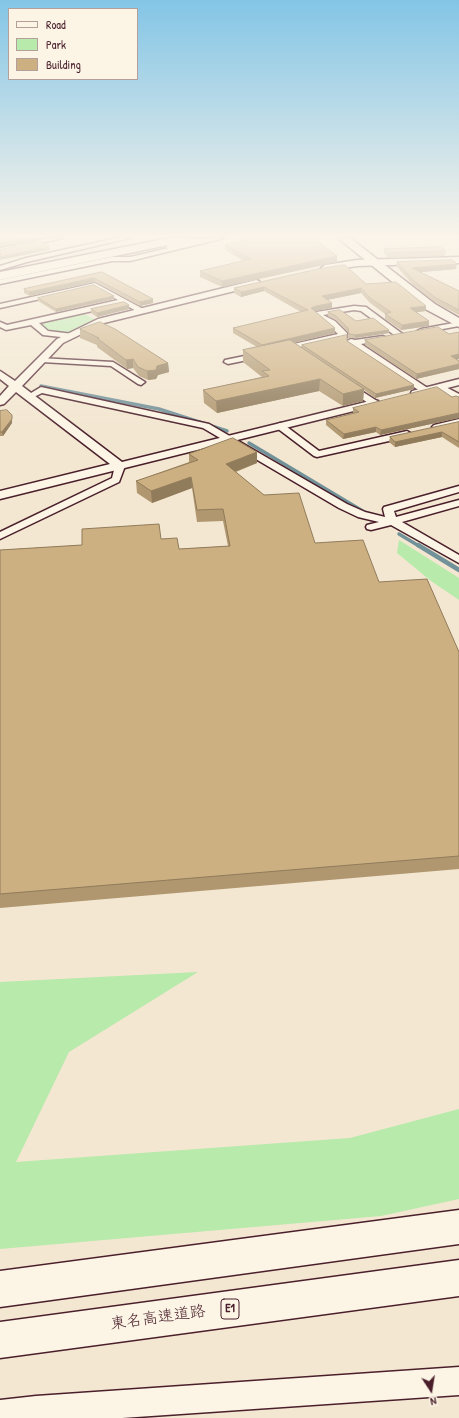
<!DOCTYPE html>
<meta charset="utf-8">
<style>
body{margin:0}
#map{position:relative;width:459px;height:1418px;overflow:hidden;background:#f3e7d1;font-family:"Patrick Hand",sans-serif}
canvas{display:block}
.legend{position:absolute;left:8px;top:8px;width:130px;height:72px;box-sizing:border-box;background:#fcf5e5;border:1px solid #b59f9b;margin:0;padding:5px 7px;list-style:none;font-size:12px;color:#4a1f2b}
.legend li{display:flex;align-items:center;gap:8px;height:20px}
.legend b{width:20px;border:1px solid #b59f9b}
.north{position:absolute;left:411px;top:1370px;width:40px;height:40px;-webkit-text-stroke:3px #fcf5e5;paint-order:stroke;rotate:168deg;font-size:11px;font-weight:700;line-height:16px;text-align:center;color:#4a1f2b}
.north::after{content:'';display:block;margin:auto;width:14px;height:18px;background:#4a1f2b;clip-path:polygon(50% 0,100% 100%,50% 72%,0 100%)}
</style>
<div id="map">
<canvas width="459" height="1418"></canvas>
<ul class="legend">
<li><b style="height:5px;background:#fcf5e5"></b>Road</li>
<li><b style="height:11px;background:#b7eaab"></b>Park</li>
<li><b style="height:11px;background:#cdb082"></b>Building</li>
</ul>
<div class="north">N</div>
</div>
<script>
const context = document.querySelector('canvas').getContext('2d');
context.lineJoin = 'round';
function paint(path, color) { context.fillStyle = color; context.fill(path, 'evenodd'); }
function strokePath(path, color, width, dash) { context.strokeStyle = color; context.lineWidth = width; context.lineCap = dash ? 'butt' : 'round'; context.setLineDash(dash || []); context.stroke(path); }
function label(font, color, halo, rows, align = 'center') {
  context.font = font + ' "Patrick Hand","Klee One",sans-serif'; context.lineWidth = 3; context.setLineDash([]); context.textBaseline = 'middle'; context.strokeStyle = halo; context.fillStyle = color; for (const [text, x, y, turn = 0] of rows) {
    context.save(); context.translate(x, y); context.rotate((+turn || 0) * Math.PI / 180); context.textAlign = isNaN(turn) ? turn : align; if (halo) context.strokeText(text, 0, 0); context.fillText(text, 0, 0); context.restore();
  }
}
const green = new Path2D(`
 M83,313L96,320L69,334L46,333L34,323Z
 M399,540L459,578V600L431,581L397,553Z
 M198,972L69,1052L16,1162L350,1138L459,1109V1199L381,1216L0,1249V982Z`);
const streamFar1 = new Path2D(`
 M41,386L159,409L227,431
 M249,443L366,513
 M399,534L419,546`);
const stream = new Path2D(`
 M418,545L459,570`);
const minor = new Path2D(`
 M49,238H63L0,252V248Z
 M117,238H130L27,262L0,270V266L26,258Z
 M212,238H224L130,261H112L0,284V280L112,257H130Z
 M95,283L145,310L144,312H138L124,304L39,323L48,331L73,334L74,336L70,338L43,335L31,325L6,330L0,327V322L7,325L118,300L94,287L0,308V304Z
 M354,306L366,307L404,335L400,337H397L361,311L354,310L323,315L335,321L347,333V337L280,351L276,349L280,347L338,334L329,325L312,314L316,312Z
 M459,322V326L421,333L417,331L421,329Z
 M383,336L387,338L386,340L361,344L429,389L430,391L429,393H423L350,345L347,341L351,339L355,340Z
 M259,353H262V357L228,364L224,362L225,360Z
 M39,358L113,362L145,382L141,385L138,384L111,366L42,362L38,360Z
 M349,383L377,401L378,403L377,405H371L346,388L345,386L346,384Z
 M440,384L459,394V401L437,389L436,387Z
 M41,387L209,424L347,504L365,512L385,517L383,509L384,507L459,486V492L394,511L396,517L459,500V506L402,522L459,555V563L391,525L371,530L367,529L366,527L367,525L379,522L358,517L339,508L203,428L42,393L30,399L26,396Z
 M459,419V425L437,430L432,427L434,425Z
 M280,423L283,424L319,451L407,431L412,434L407,437L317,457L314,456L277,428L275,426Z
 M120,463L125,466L119,482L0,539V532L112,478L115,466Z`);
const tertiary = new Path2D(`
 M459,257V263L357,266L325,271L321,268L325,265L357,260Z
 M256,280L259,281L260,283L259,285L104,323L63,343L22,386L122,462L374,400L378,401L379,403L378,405L0,499V491L110,464L16,392L4,404L0,405V396L9,386L0,379V371L15,381L57,339L98,319Z
 M459,379V385L416,396L411,393L412,391Z
 M459,1367V1395L122,1418H0V1400L36,1396Z`);
const primary = new Path2D(`
 M338,238H350L435,304L459,318V327L427,310Z`);
const trunk = new Path2D(`
 M169,238H191L190,239L217,238L216,240L172,250L168,249L166,247L168,245L0,280V272Z`);
const motorway = new Path2D(`
 M459,1210V1244L0,1307V1271Z
 M459,1260V1296L0,1358V1322Z`);
const wall = new Path2D(`
 M238,238H314L337,256V262L222,287L200,277V271L244,261L225,250V245L242,242L238,239Z
 M384,249L446,251L445,256L388,258L384,253Z
 M397,262L456,269L420,272L459,291V315L436,303L413,285L396,266Z
 M318,269L366,284L426,311L417,312L429,326L401,330L385,319V314L370,303L361,293L327,300L332,303V308L316,311H314L335,328V333L294,343L302,348V345L347,341L414,385V389L375,398L364,390L363,401L343,406L319,391L217,413L204,403L203,390L262,377L243,362V350L257,347L233,333V328L301,312L264,291L241,297L234,293V288Z
 M102,272L153,303L140,306L95,282L30,296L24,293V289Z
 M38,298L114,299L56,312L38,301Z
 M129,305V309L97,317L91,313V309Z
 M328,312L356,321L389,330V333L355,338H348V332L336,320L328,316Z
 M80,329L168,363L169,372L158,375L156,379L148,380L139,376L133,368L127,369L97,347V345L80,338Z
 M449,334L459,359H457L459,361V369L416,379L365,345V340Z
 M452,397H459V418L380,435L376,432L343,439L326,425V420L353,413V408Z
 M0,411L12,415V423L3,436H0Z
 M459,422V448L442,437L395,447L389,442L390,437Z
 M189,454L257,463L236,472L315,543L379,582L459,652V869L0,908V550L82,545L161,539L179,549L228,546L223,521L197,522L192,488L152,503L137,493L136,481L189,462Z`);
const shadedWall = new Path2D(`
 M24,238H40L0,246V243Z
 M49,247V250L0,260V257Z
 M337,256V262L222,287V281Z
 M457,264L456,269L411,273L412,268Z
 M94,278L95,282L30,296L29,292Z
 M264,287V291L241,297V292Z
 M361,288V293L322,301V296Z
 M114,296V299L56,312V309Z
 M153,299V303L140,306V302Z
 M332,303V308L316,311L311,313V308L316,306Z
 M129,305V309L97,317V313Z
 M426,306V311L410,313V308Z
 M429,321V326L401,330L402,325Z
 M335,328V333L262,350V345Z
 M389,330V333L355,338V335Z
 M459,354V359L450,361L451,356Z
 M133,359V368L127,369L126,360Z
 M168,363L169,372L158,375L156,379L148,380L147,371L157,366Z
 M459,364V369L416,379L417,374Z
 M320,379L319,391L217,413L216,401Z
 M414,385V389L375,398L376,394Z
 M364,389L363,401L343,406V394Z
 M459,413V418L380,435L381,430Z
 M12,415V423L3,436L2,432Z
 M376,427V432L343,439L344,434Z
 M442,432V437L395,447V442Z
 M257,452V463L226,475V464Z
 M191,477L192,488L152,503L151,491Z`);
const building = new Path2D(`
 M0,238H24L0,243Z
 M244,238H314L337,256L222,281L200,271L251,259L225,245L248,240Z
 M40,241L49,247L0,257V250Z
 M442,247L446,251L388,253L384,249Z
 M453,260L457,264L412,268L459,291V310L436,298L414,281L397,262Z
 M345,265L366,284L396,282L426,306L410,308L429,321L402,325L385,314L391,312L370,298L361,288L322,296L332,303L316,306L311,308L335,328L262,345L233,328L308,310L264,287L241,292L234,288L318,269Z
 M102,272L153,299L140,302L94,278L29,292L24,289Z
 M94,285L114,296L56,309L38,298Z
 M124,302L129,305L97,313L91,309Z
 M340,310L356,321L373,318L389,330L355,335L349,334L348,328L336,316L328,312Z
 M100,322L115,329L168,363L157,366L156,370L147,371L138,367L133,359L126,360L97,338H99L80,329Z
 M438,327L449,334L459,332V354L451,356L459,361V364L417,374L365,340Z
 M347,335V341L414,385L376,394L302,345Z
 M290,340L364,389L343,394L320,379L216,401L203,390L269,376L262,371L270,370L243,350Z
 M437,387L452,397L456,396L459,397V413L381,430L376,427L344,434L326,420L359,412L353,408Z
 M7,410L12,415V419L2,432H0V411Z
 M459,422V442L442,432L395,442L390,437Z
 M233,438L257,452L226,464L264,495L299,493L315,543L363,540L379,582L427,579L459,652V856L0,894V550L82,545V529L159,524L161,539L177,538L179,549L230,546L223,509L197,510L191,477L151,491L136,481L198,460L189,454Z`);
const shields = [
 [230,1309,18]
];
const shieldNames = [
 ["E1",230,1309]
];
const nearStreetnames = [
 ["東名高速道路",158,1318,-8]
];
paint(green, '#b7eaab');
strokePath(streamFar1, '#72929a', 3.5);
strokePath(stream, '#72929a', 4.5);
strokePath(minor, '#4a1f2b', 3);
strokePath(tertiary, '#4a1f2b', 3);
strokePath(primary, '#4a1f2b', 3);
strokePath(trunk, '#4a1f2b', 3);
strokePath(motorway, '#4a1f2b', 3);
paint(minor, '#fcf5e5');
paint(tertiary, '#fcf5e5');
paint(primary, '#fcf5e5');
paint(trunk, '#fcf5e5');
paint(motorway, '#fcf5e5');
paint(wall, '#b09770');
paint(shadedWall, '#907b5b');
paint(building, '#cdb082');
strokePath(building, '#907b5b', 1);
const sky = context.createLinearGradient(0, 0, 0, 437);
sky.addColorStop(0, '#83c5e6');
sky.addColorStop(0.54, '#faf4ea');
sky.addColorStop(1, '#faf4ea00');
context.fillStyle = sky;
context.fillRect(0, 0, 459, 437);
for (const [x, y, w] of shields) { const box = new Path2D(); box.roundRect(x - w / 2, y - 10, w, 20, 3); context.fillStyle = '#fcf5e5'; context.fill(box); strokePath(box, '#4a1f2b', 1); }
label('bold 12px', '#4a1f2b', null, shieldNames);
label('16px', '#4a1f2b', '#fcf5e5', nearStreetnames);
</script>
